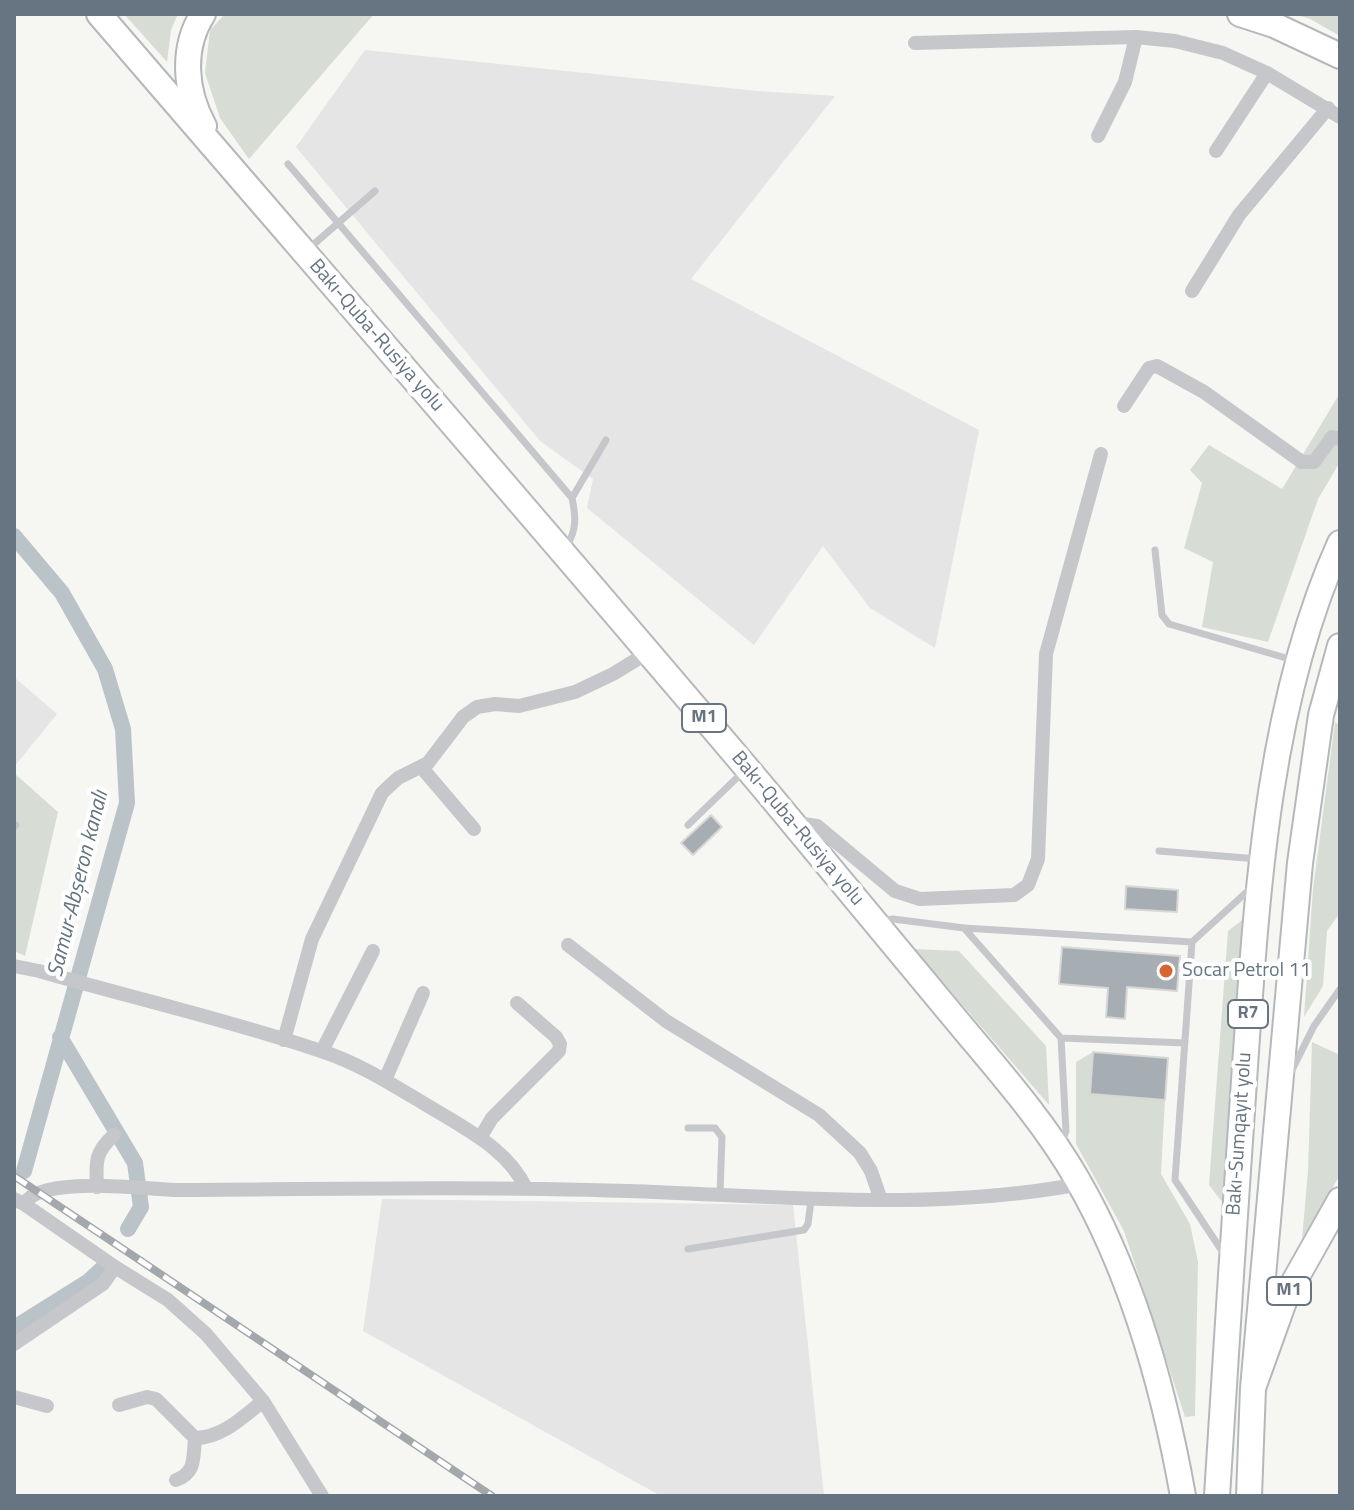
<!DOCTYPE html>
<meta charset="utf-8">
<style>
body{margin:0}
#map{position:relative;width:1354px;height:1510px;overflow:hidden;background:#f6f6f3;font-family:"Titillium Web",sans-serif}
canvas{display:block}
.frame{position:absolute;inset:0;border:16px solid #677482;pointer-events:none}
</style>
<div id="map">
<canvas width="1354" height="1510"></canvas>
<div class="frame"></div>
</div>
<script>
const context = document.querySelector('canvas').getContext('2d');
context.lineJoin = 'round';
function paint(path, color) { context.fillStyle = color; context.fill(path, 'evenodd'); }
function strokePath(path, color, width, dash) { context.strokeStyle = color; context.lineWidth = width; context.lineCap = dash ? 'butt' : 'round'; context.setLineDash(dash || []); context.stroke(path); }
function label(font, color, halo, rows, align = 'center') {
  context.font = font + ' "Titillium Web",sans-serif'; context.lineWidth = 8; context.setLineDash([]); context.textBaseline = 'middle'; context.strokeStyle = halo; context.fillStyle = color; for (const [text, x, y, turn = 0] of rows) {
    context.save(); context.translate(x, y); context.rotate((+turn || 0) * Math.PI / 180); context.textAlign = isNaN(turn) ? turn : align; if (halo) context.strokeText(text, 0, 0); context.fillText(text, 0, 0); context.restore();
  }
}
const built = new Path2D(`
 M365,50L757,91L835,96L691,279L979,430L935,648L870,608L823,546L754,645L587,508L593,479L540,441L296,147Z
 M14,677L57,714L14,767Z
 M382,1199L793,1205L824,1496H661L363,1331Z`);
const green = new Path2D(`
 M124,14H178L171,30L167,62Z
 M225,14H374L249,159L220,118L205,73L210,30Z
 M1294,14H1340V36L1310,19Z
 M1340,393V462L1318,499L1268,642L1202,627L1213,562L1184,548L1202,483L1190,470L1209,445L1282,489Z
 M1335,722L1340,726V913L1327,931L1323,986L1304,1017L1313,889Z
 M14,773L58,812L25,956L14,951Z
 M1245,918L1223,1203L1209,1185L1228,931Z
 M914,949L959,951L1046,1046L1049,1105Z
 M1312,1042L1340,1055V1175L1302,1239L1308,1171Z
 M1093,1052L1090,1094L1165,1100L1161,1174L1190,1224L1198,1262L1195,1416L1185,1417L1124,1231L1076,1144V1062Z`);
const canal = new Path2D(`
 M14,536L62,593L105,669L123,729L127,803L24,1171
 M60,1037L135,1163L141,1207L128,1229
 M14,1328L89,1281L102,1269`);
const building = new Path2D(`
 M711,815L722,827L693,855L681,843Z
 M1126,886L1178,890L1177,912L1125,909Z
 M1062,947L1180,956L1177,991L1127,987L1125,1019L1106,1017L1108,988L1059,984Z
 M1093,1052L1168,1058L1165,1100L1090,1094Z`);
const service = new Path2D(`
 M288,164L572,498C576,517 577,530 566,547
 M306,251L375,191
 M572,498L606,440
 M1155,550L1162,615L1169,624L1293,660
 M688,825L745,770
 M14,827L16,825
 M1159,851L1258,859
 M879,921L893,919L964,928L1192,942
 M964,928L1061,1038L1066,1131L1061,1144
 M1061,1038L1185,1043
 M1291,1072L1314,1026L1340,989
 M688,1128H715L722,1137L720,1194
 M688,1249L804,1230L808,1224L811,1200
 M1224,1254L1175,1180L1192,942L1251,888`);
const minor = new Path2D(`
 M915,43L1136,37L1175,41L1223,53L1267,73L1340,117
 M1098,136L1125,82L1136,37
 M1216,151L1267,73
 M1192,291L1239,215L1328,108
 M1124,406L1149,368L1157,366L1204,392L1302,462H1314L1332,437L1340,439
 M422,768L474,829
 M796,826L804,824L817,826L895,891L920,899L1014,895L1028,885L1038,859L1046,654L1101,454
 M568,945L666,1021L819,1115L860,1153L871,1171L881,1200
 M14,966L39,971C133,998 229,1020 321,1051C365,1065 405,1093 445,1116C476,1135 509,1153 526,1188
 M284,1040L312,939L382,793L398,778L428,763L463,717L477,707L495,704L519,706L575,692L613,674L649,652
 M322,1051L373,951
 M385,1080L423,993
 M480,1138L492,1118L559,1051L560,1044L556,1037L517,1003
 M97,1187C96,1163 94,1153 114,1135
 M14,1199L24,1204C41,1174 149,1190 182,1190C331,1189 479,1186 628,1191C778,1196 932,1212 1080,1184
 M24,1204L115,1267L168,1300L206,1334L263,1401L322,1496
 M14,1344L103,1284L115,1267
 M14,1397L47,1406
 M119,1405L147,1397L156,1399L195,1438C222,1438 243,1417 263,1401
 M176,1480C196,1473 193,1458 195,1438`);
const trunk = new Path2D(`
 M99,14C320,271 543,527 762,786C826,862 889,939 953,1016C996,1068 1043,1120 1077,1179C1132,1274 1164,1389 1183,1496
 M203,14C181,48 185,92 204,126
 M1240,14L1274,25L1340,56
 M1253,1388L1300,863L1321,715L1340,646
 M1217,1496C1226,1353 1235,1209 1245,1066C1257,893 1268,702 1340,543
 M1249,1496L1253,1388L1286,1296L1340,1200`);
const rail = new Path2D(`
 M14,1176L492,1496`);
const markers = [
 [1166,971,8,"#d86531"]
];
const shields = [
 [704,718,44],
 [1248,1014,40],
 [1289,1291,44]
];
const shieldNames = [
 ["M1",704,718],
 ["R7",1248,1014],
 ["M1",1289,1291]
];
const streetNames = [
 ["Bakı-Quba-Rusiya yolu",376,336,49],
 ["Bakı-Quba-Rusiya yolu",797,829,50],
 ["Bakı-Sumqayıt yolu",1240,1134,-86]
];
const poiNames = [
 ["Socar Petrol 11",1182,971]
];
const waterNames = [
 ["Samur-Abşeron kanalı",79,884,-76]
];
paint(built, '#e4e5e4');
paint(green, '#d7ddd4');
strokePath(canal, '#bac3c8', 16);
paint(building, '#a7aeb3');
strokePath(building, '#d7d8d6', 2);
strokePath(trunk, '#b5b8bb', 28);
strokePath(service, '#c5c7cb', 7);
strokePath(minor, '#c5c7cb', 14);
strokePath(trunk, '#fff', 24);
strokePath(rail, '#a3a8ad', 8);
strokePath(rail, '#fff', 5, [15]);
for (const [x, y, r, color] of markers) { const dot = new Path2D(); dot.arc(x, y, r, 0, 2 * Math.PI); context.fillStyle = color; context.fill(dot); strokePath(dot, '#fff', 3); }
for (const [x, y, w] of shields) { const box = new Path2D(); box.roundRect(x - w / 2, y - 14, w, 28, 6); context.fillStyle = '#fff'; context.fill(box); strokePath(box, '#677482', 2); }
label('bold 18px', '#677482', null, shieldNames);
label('20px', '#677482', '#fff', streetNames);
label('20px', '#677482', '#fff', poiNames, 'left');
label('italic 22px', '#63757f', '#fff', waterNames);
</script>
